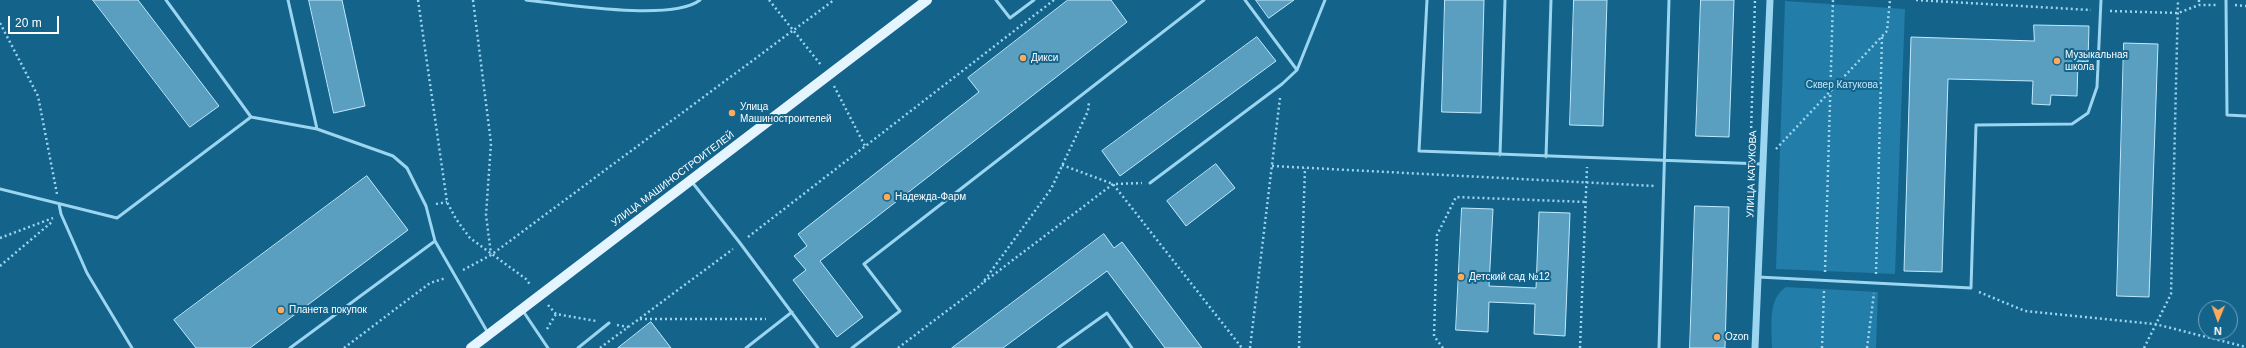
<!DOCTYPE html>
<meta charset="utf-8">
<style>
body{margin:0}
#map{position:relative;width:2246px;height:348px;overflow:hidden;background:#13638b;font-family:Arial,sans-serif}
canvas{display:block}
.north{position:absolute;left:2198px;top:300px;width:40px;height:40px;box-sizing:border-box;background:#13638b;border:1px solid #71a1b9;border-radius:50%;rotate:181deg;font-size:11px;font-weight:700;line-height:16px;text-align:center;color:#fff}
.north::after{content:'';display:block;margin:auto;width:14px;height:18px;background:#ffaa5a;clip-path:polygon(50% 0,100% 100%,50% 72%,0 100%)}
.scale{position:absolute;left:8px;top:16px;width:51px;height:18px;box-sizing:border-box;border:2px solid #fff;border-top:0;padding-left:5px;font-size:12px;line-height:14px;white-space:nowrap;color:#fff;-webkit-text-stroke:3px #13638b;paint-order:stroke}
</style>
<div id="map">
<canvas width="2246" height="348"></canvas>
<div class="north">N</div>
<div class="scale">20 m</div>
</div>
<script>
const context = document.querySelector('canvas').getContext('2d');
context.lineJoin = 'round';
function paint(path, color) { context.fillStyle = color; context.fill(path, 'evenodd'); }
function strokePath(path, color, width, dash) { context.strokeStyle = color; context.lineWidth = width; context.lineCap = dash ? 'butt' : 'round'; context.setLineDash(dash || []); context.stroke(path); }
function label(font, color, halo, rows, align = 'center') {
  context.font = font + ' Arial,sans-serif'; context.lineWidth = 4; context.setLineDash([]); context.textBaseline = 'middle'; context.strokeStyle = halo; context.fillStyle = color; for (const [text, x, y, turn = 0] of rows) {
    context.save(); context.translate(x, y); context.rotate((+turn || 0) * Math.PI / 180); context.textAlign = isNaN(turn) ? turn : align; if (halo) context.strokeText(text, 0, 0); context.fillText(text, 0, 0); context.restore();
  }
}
const green = new Path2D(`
 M1785,1L1905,9L1895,274L1776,269Z
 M1786,287L1878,292L1876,348H1772C1772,328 1767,299 1786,287Z`);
const building = new Path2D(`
 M93,0H138L219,106L190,127Z
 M309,0H342L365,106L334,113Z
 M1068,0H1111L1127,22L820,261L863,317L837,337L793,280L806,270L794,256L807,246L798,234L979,92L968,78Z
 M1256,0H1294L1269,18Z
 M1445,0H1484L1481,113L1442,112Z
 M1574,0H1607L1603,126L1570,125Z
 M1701,0H1734L1729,137L1696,136Z
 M2034,25L2089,26L2088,62L2078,61L2077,96L2051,95L2050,105L2032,104L2033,81L1948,79L1942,272L1904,271L1911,37L2034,41Z
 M1257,37L1276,61L1120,176L1102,151Z
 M2124,43L2158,44L2149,297L2117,296Z
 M1216,164L1235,188L1186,226L1167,201Z
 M367,176L408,230L250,348H196L174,320Z
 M1695,206L1729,207L1725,348H1690Z
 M1462,208L1493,209L1489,286L1536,288L1539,212L1570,213L1565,336L1534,334L1535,304L1489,302L1488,332L1456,330Z
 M1104,234L1114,248L1122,242L1202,348H1165L1107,271L1003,348H952Z
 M651,322L671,348H618Z`);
const path = new Path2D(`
 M418,0L447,202L456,219L470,238L526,279L531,286
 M473,0L491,143L486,215L491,254
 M769,0L821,65
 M1916,0L2091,10
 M2199,0V5
 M2235,5L2246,6
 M2110,11L2178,13L2199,5H2216
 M0,23L38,96L57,194
 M834,86L865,146
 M1751,133L1755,0
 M1776,149L1887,31L1890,0
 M1062,165L1113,184L1242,348
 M1272,166L1655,186
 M436,204L447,202
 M748,237L1054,0
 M0,238L53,218
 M0,266L53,221
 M463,270L491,255L834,0
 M1825,272L1833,0
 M1876,274L1882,36
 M984,282L1113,184L1142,183
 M1979,292L2025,311L2155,324L2246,347
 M548,305L556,314L596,321
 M640,319H766
 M617,325L628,327
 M547,329L556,314
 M344,348L430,283L446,278
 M600,348L733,249
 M898,348L981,285L1051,189L1088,111L1089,102
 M1250,348L1280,98
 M1299,348L1305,168
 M1443,348L1434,336L1437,235L1456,197L1586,202
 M1580,348L1587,167
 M1822,348L1824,291
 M1867,348L1874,293
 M2144,348L2171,294L2178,0`);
const service = new Path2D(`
 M166,0L251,117L317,129L393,156L407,168L426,206L435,241L488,333
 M288,0L317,129
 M526,0C564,4 672,22 700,0
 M996,0L1010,18L1034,0
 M1245,0L1297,70
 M1427,0L1419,151L1762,164
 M2226,0L2227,115L2246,116
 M1500,155L1505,0
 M1546,157L1551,0
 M692,182L740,243L818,348
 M1150,183L1282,84L1297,70L1325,0
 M0,189L117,218L251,117
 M59,204L61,214L87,273L132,348
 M1758,277L1971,288L1976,125L2072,124L2088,113L2097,87L2101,0
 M523,311L548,348
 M290,348L435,241
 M578,348L609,323
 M746,348L792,312
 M852,348L900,311L864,264L1204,0
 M1058,348L1107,313L1132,348
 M1659,348L1669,0`);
const tertiary = new Path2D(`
 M1755,348L1770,0`);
const primary = new Path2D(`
 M471,348L927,0`);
const markers = [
 [1023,58,4,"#ffaa5a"],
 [2057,61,4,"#ffaa5a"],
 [732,113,4,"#ffaa5a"],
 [887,197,4,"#ffaa5a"],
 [1461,277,4,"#ffaa5a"],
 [281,310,4,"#ffaa5a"],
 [1717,337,4,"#ffaa5a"]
];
const poiNames = [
 ["Музыкальная",2065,55],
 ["школа",2065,67],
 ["Дикси",1031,58],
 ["Улица",740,107],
 ["Машиностроителей",740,119],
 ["Надежда-Фарм",895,197],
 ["Детский сад №12",1469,277],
 ["Планета покупок",289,310],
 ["Ozon",1725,337]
];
const parkNames = [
 ["Сквер Катукова",1842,85]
];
const streetNames = [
 ["УЛИЦА КАТУКОВА",1752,174,-88],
 ["УЛИЦА МАШИНОСТРОИТЕЛЕЙ",673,179,-37]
];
paint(green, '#227da8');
paint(building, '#5b9fc0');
strokePath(building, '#c1e9fc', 1);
strokePath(path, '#9bd5f0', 2.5, [2, 3]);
strokePath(service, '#9bd5f0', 3);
strokePath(tertiary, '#9bd5f0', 7);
strokePath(primary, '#e4f5ff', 10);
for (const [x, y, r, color] of markers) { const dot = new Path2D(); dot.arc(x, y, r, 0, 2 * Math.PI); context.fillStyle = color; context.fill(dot); strokePath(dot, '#13638b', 1.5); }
label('10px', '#fff', '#13638b', poiNames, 'left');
label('10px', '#c1e9fc', '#13638b', parkNames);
label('10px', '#fff', '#13638b', streetNames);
</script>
